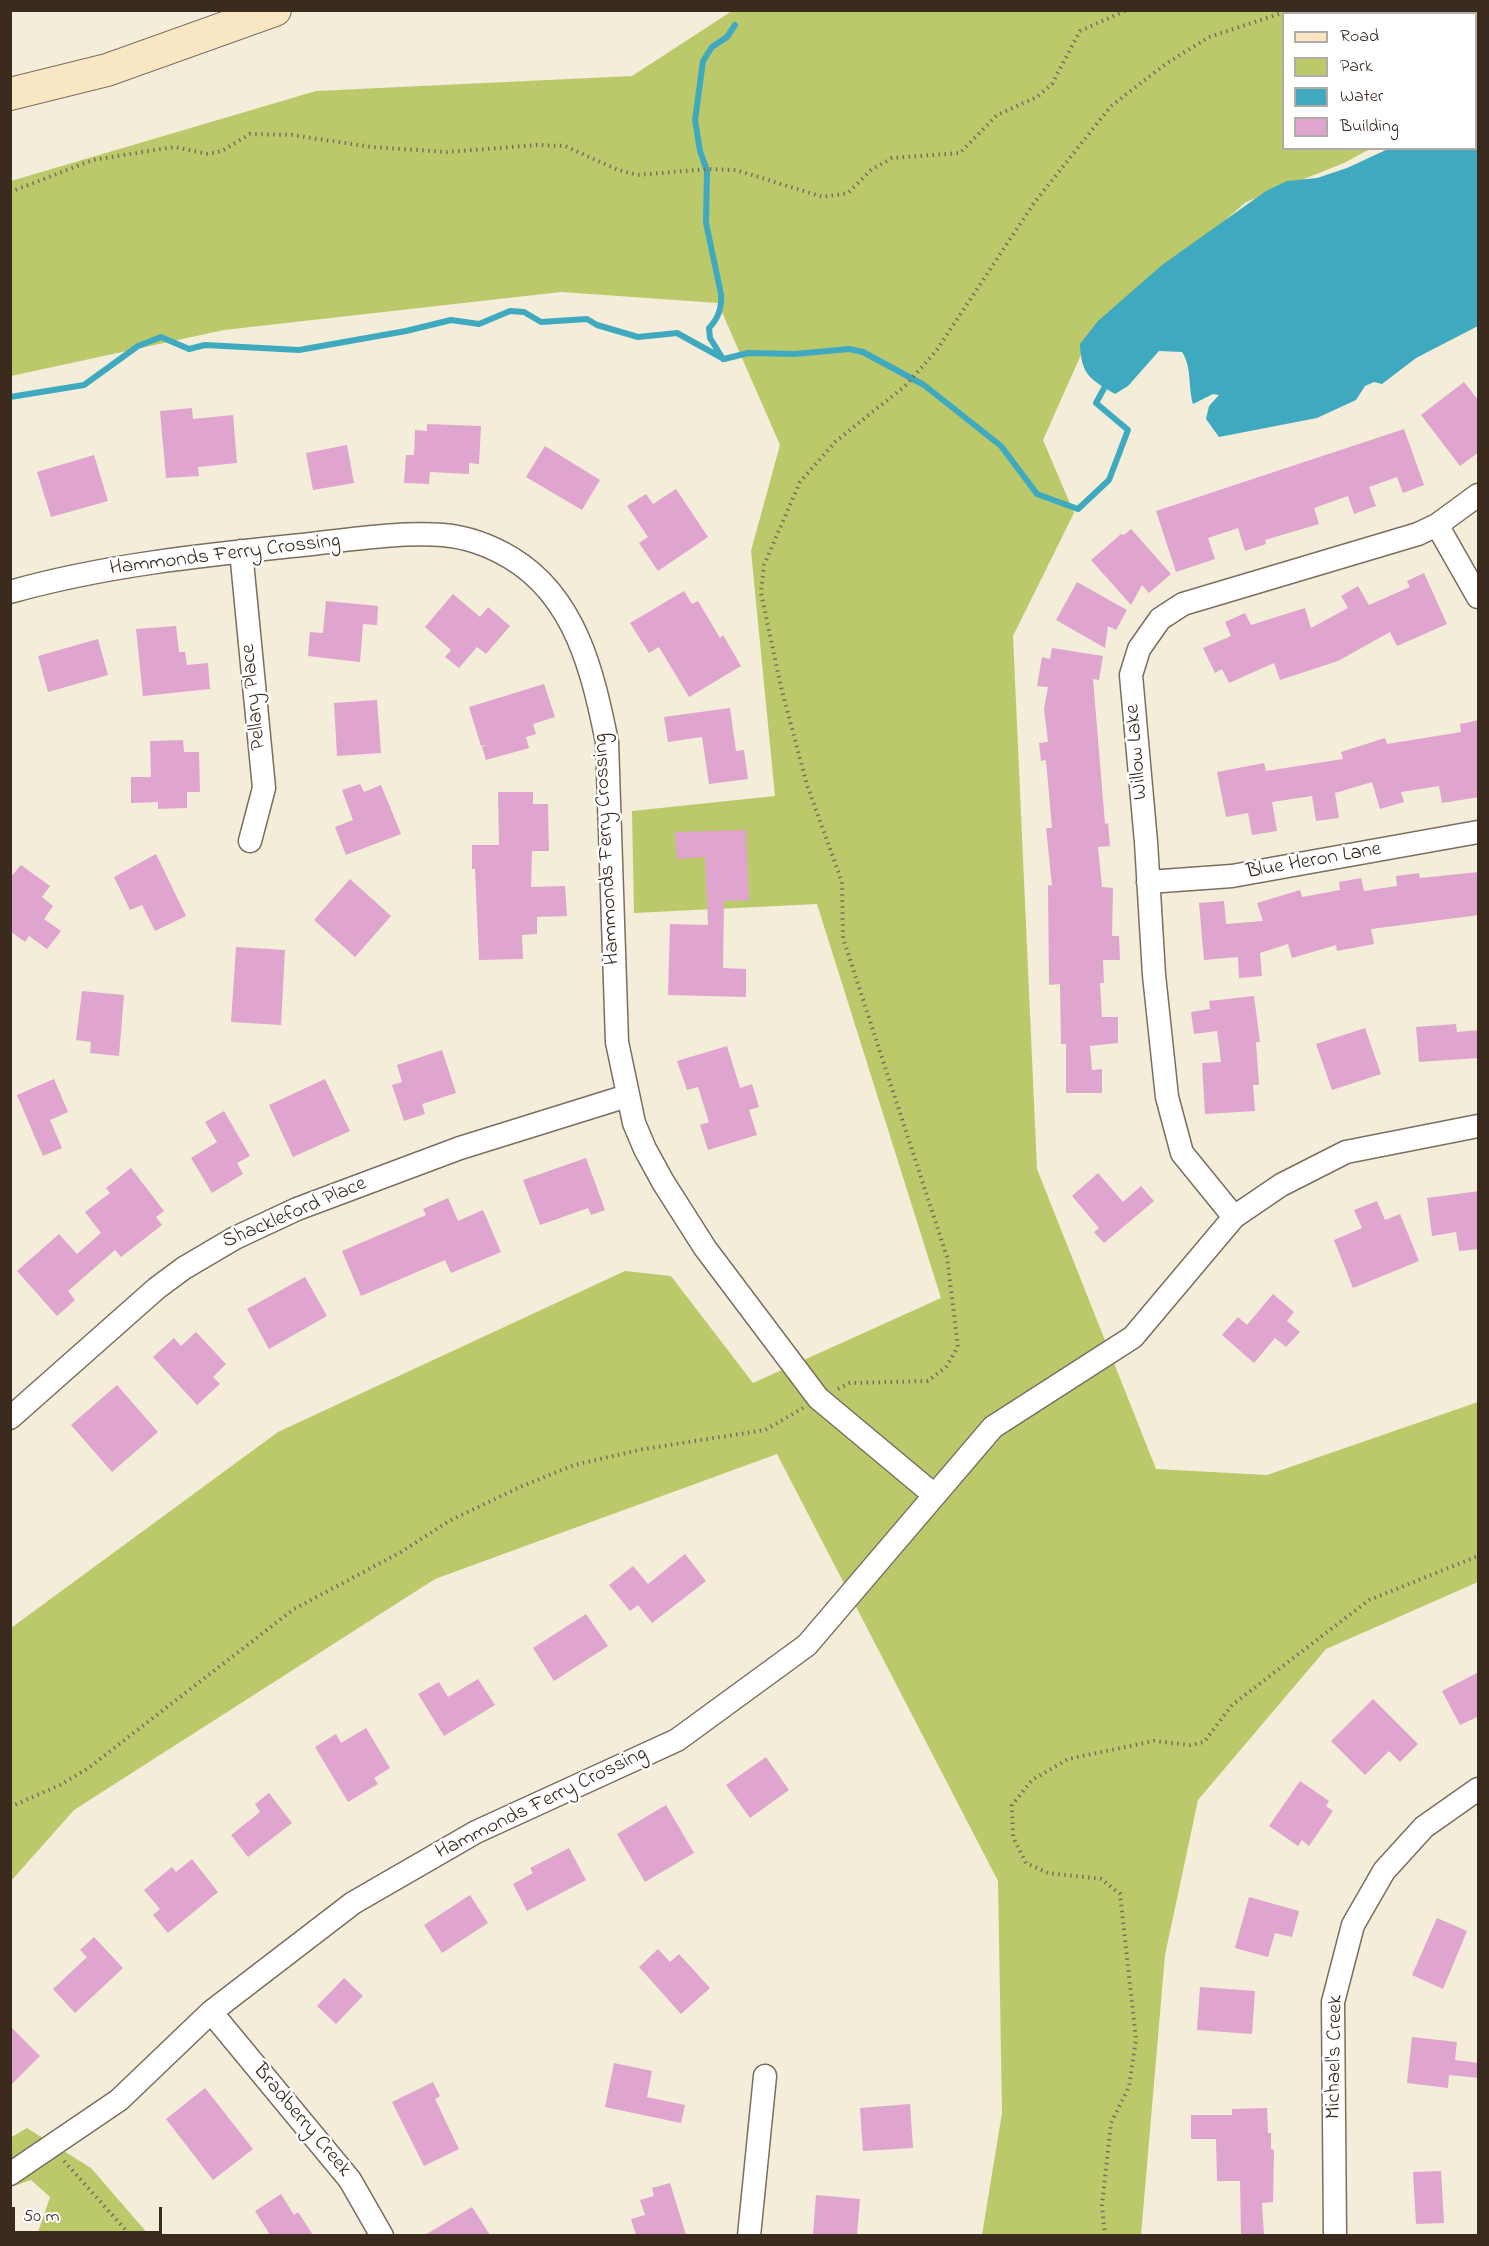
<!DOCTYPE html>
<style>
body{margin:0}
#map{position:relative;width:1489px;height:2246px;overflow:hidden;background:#f3edd9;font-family:"Indie Flower",sans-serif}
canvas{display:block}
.frame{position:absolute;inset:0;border:12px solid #3b2a1e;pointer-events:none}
.legend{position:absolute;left:1282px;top:12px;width:195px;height:138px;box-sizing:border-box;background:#fff;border:2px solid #b1aaa5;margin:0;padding:8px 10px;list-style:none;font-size:18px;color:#3b2a1e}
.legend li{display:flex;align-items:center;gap:12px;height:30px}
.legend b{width:30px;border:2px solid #b1aaa5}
.scale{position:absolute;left:12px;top:2207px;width:150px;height:27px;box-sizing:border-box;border:3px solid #3b2a1e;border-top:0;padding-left:8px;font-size:18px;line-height:21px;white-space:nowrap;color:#3b2a1e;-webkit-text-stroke:4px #fff;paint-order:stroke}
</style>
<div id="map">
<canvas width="1489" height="2246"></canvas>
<div class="frame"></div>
<ul class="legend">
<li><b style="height:8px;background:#f9e7c3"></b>Road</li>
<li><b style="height:16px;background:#bcc96b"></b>Park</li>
<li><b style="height:16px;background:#3faabf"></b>Water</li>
<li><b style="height:16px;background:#dfa5cf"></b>Building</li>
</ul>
<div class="scale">50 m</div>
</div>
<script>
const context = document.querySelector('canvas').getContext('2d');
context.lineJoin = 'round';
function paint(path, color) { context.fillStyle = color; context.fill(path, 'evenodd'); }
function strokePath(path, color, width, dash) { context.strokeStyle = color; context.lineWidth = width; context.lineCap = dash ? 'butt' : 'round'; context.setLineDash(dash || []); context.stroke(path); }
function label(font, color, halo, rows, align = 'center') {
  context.font = font + ' "Indie Flower",sans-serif'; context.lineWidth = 5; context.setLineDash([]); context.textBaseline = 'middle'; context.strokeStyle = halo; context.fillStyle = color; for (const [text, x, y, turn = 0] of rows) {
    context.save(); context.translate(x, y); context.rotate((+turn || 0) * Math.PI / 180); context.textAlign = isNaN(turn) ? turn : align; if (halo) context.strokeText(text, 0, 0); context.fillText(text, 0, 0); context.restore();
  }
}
const green = new Path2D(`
 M732,11H1478V88L1476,89V14H1284V148L1370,149L1344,163L1246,202L1088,339L1043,440L1074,513L1013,636L1037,1169L1156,1469L1267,1475L1478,1402V1582L1326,1649L1198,1800L1165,1955L1141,2235H982L1002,2113L998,1881L777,1454L435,1579L74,1810L11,1881V1628L278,1432L625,1271L671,1276L753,1383L941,1298L817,904L634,913L632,811L775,796L751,551L780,445L718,303L561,292L224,330L11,376V181L316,91L632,76Z
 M27,2128L91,2168L149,2235H37L50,2197L31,2180L11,2187L10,2138Z`);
const water = new Path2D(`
 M1478,108V326L1416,358L1382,384L1374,382L1365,386L1356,400L1317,418L1219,437L1206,419L1209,406L1219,395L1213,394L1193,404C1188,387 1192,367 1182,352L1159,351L1128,386L1115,394C1090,379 1081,375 1080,344L1098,321L1162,265L1266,191L1287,181L1317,178L1347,168L1388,149L1476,148V110Z`);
const stream = new Path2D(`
 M723,359L710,338L709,328C718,319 722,307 721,294L706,223L707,171L700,151L695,120L703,61L712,47L727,37L735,25
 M10,397L84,385L138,346L161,337L189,349L205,345L299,350L406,331L451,320L479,324L510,311L524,312L541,322L587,319L597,325L638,337L677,333L724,359L748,353L795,354L849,349L863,352L924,385L1001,446L1037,494L1078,509L1109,480L1128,430L1096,403L1108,381`);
const building = new Path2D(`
 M1464,382L1479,401V452L1460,466L1421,415Z
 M192,408L193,419L233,415L237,463L198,467L199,476L166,478L160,411Z
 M427,424L481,426L479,464L469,463V474L430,472L429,484L404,483L406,455H414L415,430L427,431Z
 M1404,429L1424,485L1403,493L1397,477L1369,487L1376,506L1354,514L1348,496L1314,508L1319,524L1265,540L1266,544L1245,551L1238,528L1208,538L1215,559L1176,572L1156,511Z
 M347,445L354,483L313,490L306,453Z
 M545,446L600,480L582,510L526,477Z
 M94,455L108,501L51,517L37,472Z
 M676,489L708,537L658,571L639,543L648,537L627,506L646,494L653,504Z
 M1131,529L1171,574L1149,593L1142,585L1131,605L1091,560L1121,534L1124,535Z
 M1424,573L1447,624L1397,646L1390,632L1338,661L1280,680L1274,663L1229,683L1222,669L1215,673L1203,648L1231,636L1225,622L1245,613L1251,625L1305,608L1311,628L1348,608L1341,596L1358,586L1369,605L1410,587L1407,581Z
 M1077,582L1127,610L1116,630L1108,626L1105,648L1056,620Z
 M684,591L692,604L698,601L720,638L723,635L741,666L689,697L659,647L649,653L630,623Z
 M453,594L480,617L488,607L510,626L486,654L477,647L459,668L445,657L451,650L425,627Z
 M326,601L378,606L377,625L363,624L360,662L308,656L310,632L323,633Z
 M176,626L179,652H185L187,665L208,663L210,689L143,696L136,629Z
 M98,639L108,675L48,692L38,656Z
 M1052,648L1103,656L1099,680L1093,679L1105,824L1108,823L1110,846L1098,847L1102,887L1113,888L1112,936H1119L1120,960H1103L1104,983H1100L1102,1017H1118V1043L1090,1046L1092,1070L1102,1069V1093H1066V1044H1061L1060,984L1049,985L1048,885L1052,886L1046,828H1052L1046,760L1041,761L1039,743L1048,742L1044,709L1048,687L1037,686L1042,657L1050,659Z
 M544,684L555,717L533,724L536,734L526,737L529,748L486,760L482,747L487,745L481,746L469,707Z
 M377,700L381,753L337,756L334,703Z
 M730,708L736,751L744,750L748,779L709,784L702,737L668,742L664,717Z
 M1479,720V797L1442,803L1439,786L1401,792L1404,802L1380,809L1372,782L1335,793L1339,818L1316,821L1312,796L1272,802L1277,831L1252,835L1248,813L1226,817L1217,772L1264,763L1266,771L1343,759L1341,752L1385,738L1387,744L1461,732L1460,724Z
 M183,740L184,752H199L200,792H187V808L158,809V802L131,803V777H151L150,741Z
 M360,784L364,792L381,785L401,834L346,855L335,827L353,820L342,790Z
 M498,792H533V804H548L549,851H532L531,887L565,886L567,916L537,917V934L522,935L523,959L479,960L475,869H472V845H499Z
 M746,830L749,900L724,901L723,968L746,969V997L668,995L670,924L708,925L705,857L677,859L675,832Z
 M156,854L186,916L155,931L142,905L130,910L114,877Z
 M21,865L50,886L42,897L53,906L44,919L61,931L47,949L29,936L25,942L10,931V878Z
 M1479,872V915L1371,929L1374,944L1337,951L1336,945L1292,958L1288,944L1260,953L1262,976L1239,978L1238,957L1204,960L1199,903L1224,901L1226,924L1263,921L1257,903L1300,890L1302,897L1340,890L1339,882L1361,878L1364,891L1397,886L1396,876L1419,873L1420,878Z
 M350,879L391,916L355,957L314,920Z
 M236,947L285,950L281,1025L231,1022Z
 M82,991L124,995L119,1056L90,1053L91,1042L76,1040Z
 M1254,996L1260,1042H1256L1259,1085H1253L1255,1111L1205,1114L1202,1063L1221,1062L1217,1031L1194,1034L1191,1012L1210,1009L1209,1001Z
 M1456,1024L1457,1032L1479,1030V1058L1419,1062L1416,1027Z
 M1365,1028L1381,1074L1332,1090L1316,1044Z
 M727,1046L740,1088L752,1084L759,1107L749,1110L757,1135L708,1150L700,1125L709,1122L698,1087L687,1090L677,1061Z
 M442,1050L456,1093L422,1104L425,1114L404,1121L392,1085L402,1082L397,1065Z
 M54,1079L68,1112L50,1120L62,1148L43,1156L17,1095Z
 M325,1079L350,1131L293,1157L269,1105Z
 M224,1111L250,1156L237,1163L243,1174L212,1193L191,1158L217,1142L205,1122Z
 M586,1158L605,1210L591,1215L588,1208L540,1225L523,1180Z
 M131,1168L164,1211L156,1217L162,1225L121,1257L115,1250L68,1291L75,1300L57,1316L17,1271L59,1234L77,1254L101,1233L85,1212L110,1193L106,1188Z
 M1098,1173L1123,1202L1141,1186L1154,1201L1104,1243L1094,1232L1099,1228L1072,1196Z
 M1479,1191V1249L1459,1251L1456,1232L1432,1236L1427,1198Z
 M448,1198L458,1221L483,1210L501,1252L451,1273L445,1260L361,1296L342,1251L426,1215L423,1209Z
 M1377,1201L1385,1220L1400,1214L1419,1261L1353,1288L1334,1240L1362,1228L1354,1210Z
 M305,1277L327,1316L269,1349L247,1309Z
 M1273,1294L1294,1312L1287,1321L1300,1332L1286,1347L1275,1338L1254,1363L1222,1335L1238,1317L1247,1325Z
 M196,1332L226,1364L213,1377L220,1384L197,1405L153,1357L174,1338L181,1346Z
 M117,1385L158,1432L112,1472L71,1425Z
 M685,1554L706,1581L652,1623L638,1605L630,1611L609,1585L633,1566L648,1584Z
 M586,1614L608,1646L554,1681L533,1648Z
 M1479,1672V1716L1460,1725L1442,1691Z
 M478,1679L495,1705L444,1736L418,1694L439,1682L448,1697Z
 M1373,1699L1418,1744L1400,1762L1389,1751L1365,1775L1331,1741Z
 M366,1728L390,1768L374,1778L378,1784L348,1802L315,1747L336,1734L341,1743Z
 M766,1757L789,1790L750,1818L726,1785Z
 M1300,1781L1329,1801L1326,1806L1333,1811L1309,1846L1302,1840L1298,1846L1269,1826Z
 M269,1793L292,1823L248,1857L231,1835L260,1812L255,1804Z
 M666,1805L694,1853L645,1882L617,1834Z
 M569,1848L586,1880L527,1911L513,1884L533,1873L530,1868Z
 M192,1859L218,1892L168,1933L153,1915L160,1909L144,1890L172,1867L176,1872Z
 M470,1895L488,1923L442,1953L424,1925Z
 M1249,1897L1299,1911L1292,1937L1275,1933L1268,1957L1235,1948Z
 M1437,1918L1467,1931L1443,1989L1412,1975Z
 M94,1937L123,1968L75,2013L53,1989L87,1957L80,1950Z
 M658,1949L670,1962L679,1954L710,1988L681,2014L639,1967Z
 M344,1978L363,1996L336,2024L317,2006Z
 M1200,1987L1255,1991L1252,2034L1197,2030Z
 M10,2026L40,2056L10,2086Z
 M1412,2037L1457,2042L1455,2060L1479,2063V2078L1449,2075L1448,2088L1407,2083Z
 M614,2063L652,2071L647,2097L685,2105L681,2123L605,2107Z
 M433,2082L440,2096L435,2099L459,2149L424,2166L392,2102Z
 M205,2088L253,2149L213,2180L166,2119Z
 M910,2104L913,2148L863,2151L860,2108Z
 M1267,2108L1268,2133H1271V2149L1274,2150L1273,2202L1262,2203L1264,2235H1241L1240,2181H1217L1216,2139H1191V2115H1232V2109Z
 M1441,2171L1444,2223L1416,2224L1413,2172Z
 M670,2183L686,2235H636L631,2219L645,2215L640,2200L654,2196L652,2188Z
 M281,2194L294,2215L298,2212L313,2235H270L255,2211Z
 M816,2195L860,2199L857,2235H813Z
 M472,2207L490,2235H425Z`);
const path = new Path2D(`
 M10,192L93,160L174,147L208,154L222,151L250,134L292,135L372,147L447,152L537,145L565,146L618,170L638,175L707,169L736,170L823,197L848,193L871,170L892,158L960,153L997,115L1037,97L1052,84L1080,31L1127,10
 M838,1389L850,1383L928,1381L946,1367L958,1347L947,1257L843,938L842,882L807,785L781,687L761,593L764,565L800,482L835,442L905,386L936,351L1034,203L1111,106L1167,63L1209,37L1291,10
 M10,1807L60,1785L87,1769L294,1609L401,1552L449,1521L520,1487L574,1465L644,1449L765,1430L803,1408
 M64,2161L131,2236
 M1105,2236L1102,2205L1111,2123L1129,2087L1136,2039L1120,1894L1101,1879L1048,1873L1026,1863L1013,1837L1012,1805L1032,1780L1068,1759L1154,1741L1190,1745L1204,1742L1232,1705L1369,1600L1478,1556`);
const street = new Path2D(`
 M1437,525L1478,597
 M241,551L264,788L250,841
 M10,592C105,565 205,555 302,545C348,540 397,532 443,535C466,537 491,546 511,558C576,597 593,673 607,742L617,1042L634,1123L645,1149L663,1182L705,1248L818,1398L933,1494
 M1148,882L1232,876L1478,832
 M1234,1217L1182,1153L1167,1097L1154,975L1146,842L1131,675L1139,649L1160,619L1183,604L1418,534L1437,525L1478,495
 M10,1418L157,1288L184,1268L235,1238L297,1209L460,1148L627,1096
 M211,2012L350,2180L382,2236
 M10,2174L119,2100L211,2012L353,1903L476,1832L677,1740L807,1645L993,1427L1133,1337L1234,1217L1281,1185L1346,1152L1478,1126
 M749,2236L765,2076
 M1335,2236L1333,2002L1353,1925L1384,1871L1424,1827L1478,1789`);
const secondary = new Path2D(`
 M10,94L107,70L275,10`);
const streetNames = [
 ["Hammonds Ferry Crossing",225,556,-7],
 ["Pellary Place",255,697,-96],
 ["Willow Lake",1138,752,-95],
 ["Hammonds Ferry Crossing",608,849,-93],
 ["Blue Heron Lane",1314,862,-10],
 ["Shackleford Place",295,1214,-23],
 ["Hammonds Ferry Crossing",542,1804,-26],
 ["Michael's Creek",1336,2057,-89],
 ["Bradberry Creek",301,2121,50]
];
paint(green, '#bcc96b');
paint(water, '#3faabf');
strokePath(stream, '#3faabf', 6);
paint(building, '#dfa5cf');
strokePath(street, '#7b6e5f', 25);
strokePath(secondary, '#7b6e5f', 34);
strokePath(path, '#7b6e5f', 4, [1.5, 4.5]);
strokePath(street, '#fff', 22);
strokePath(secondary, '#f9e7c3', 32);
label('21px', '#3b2a1e', '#fff', streetNames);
</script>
